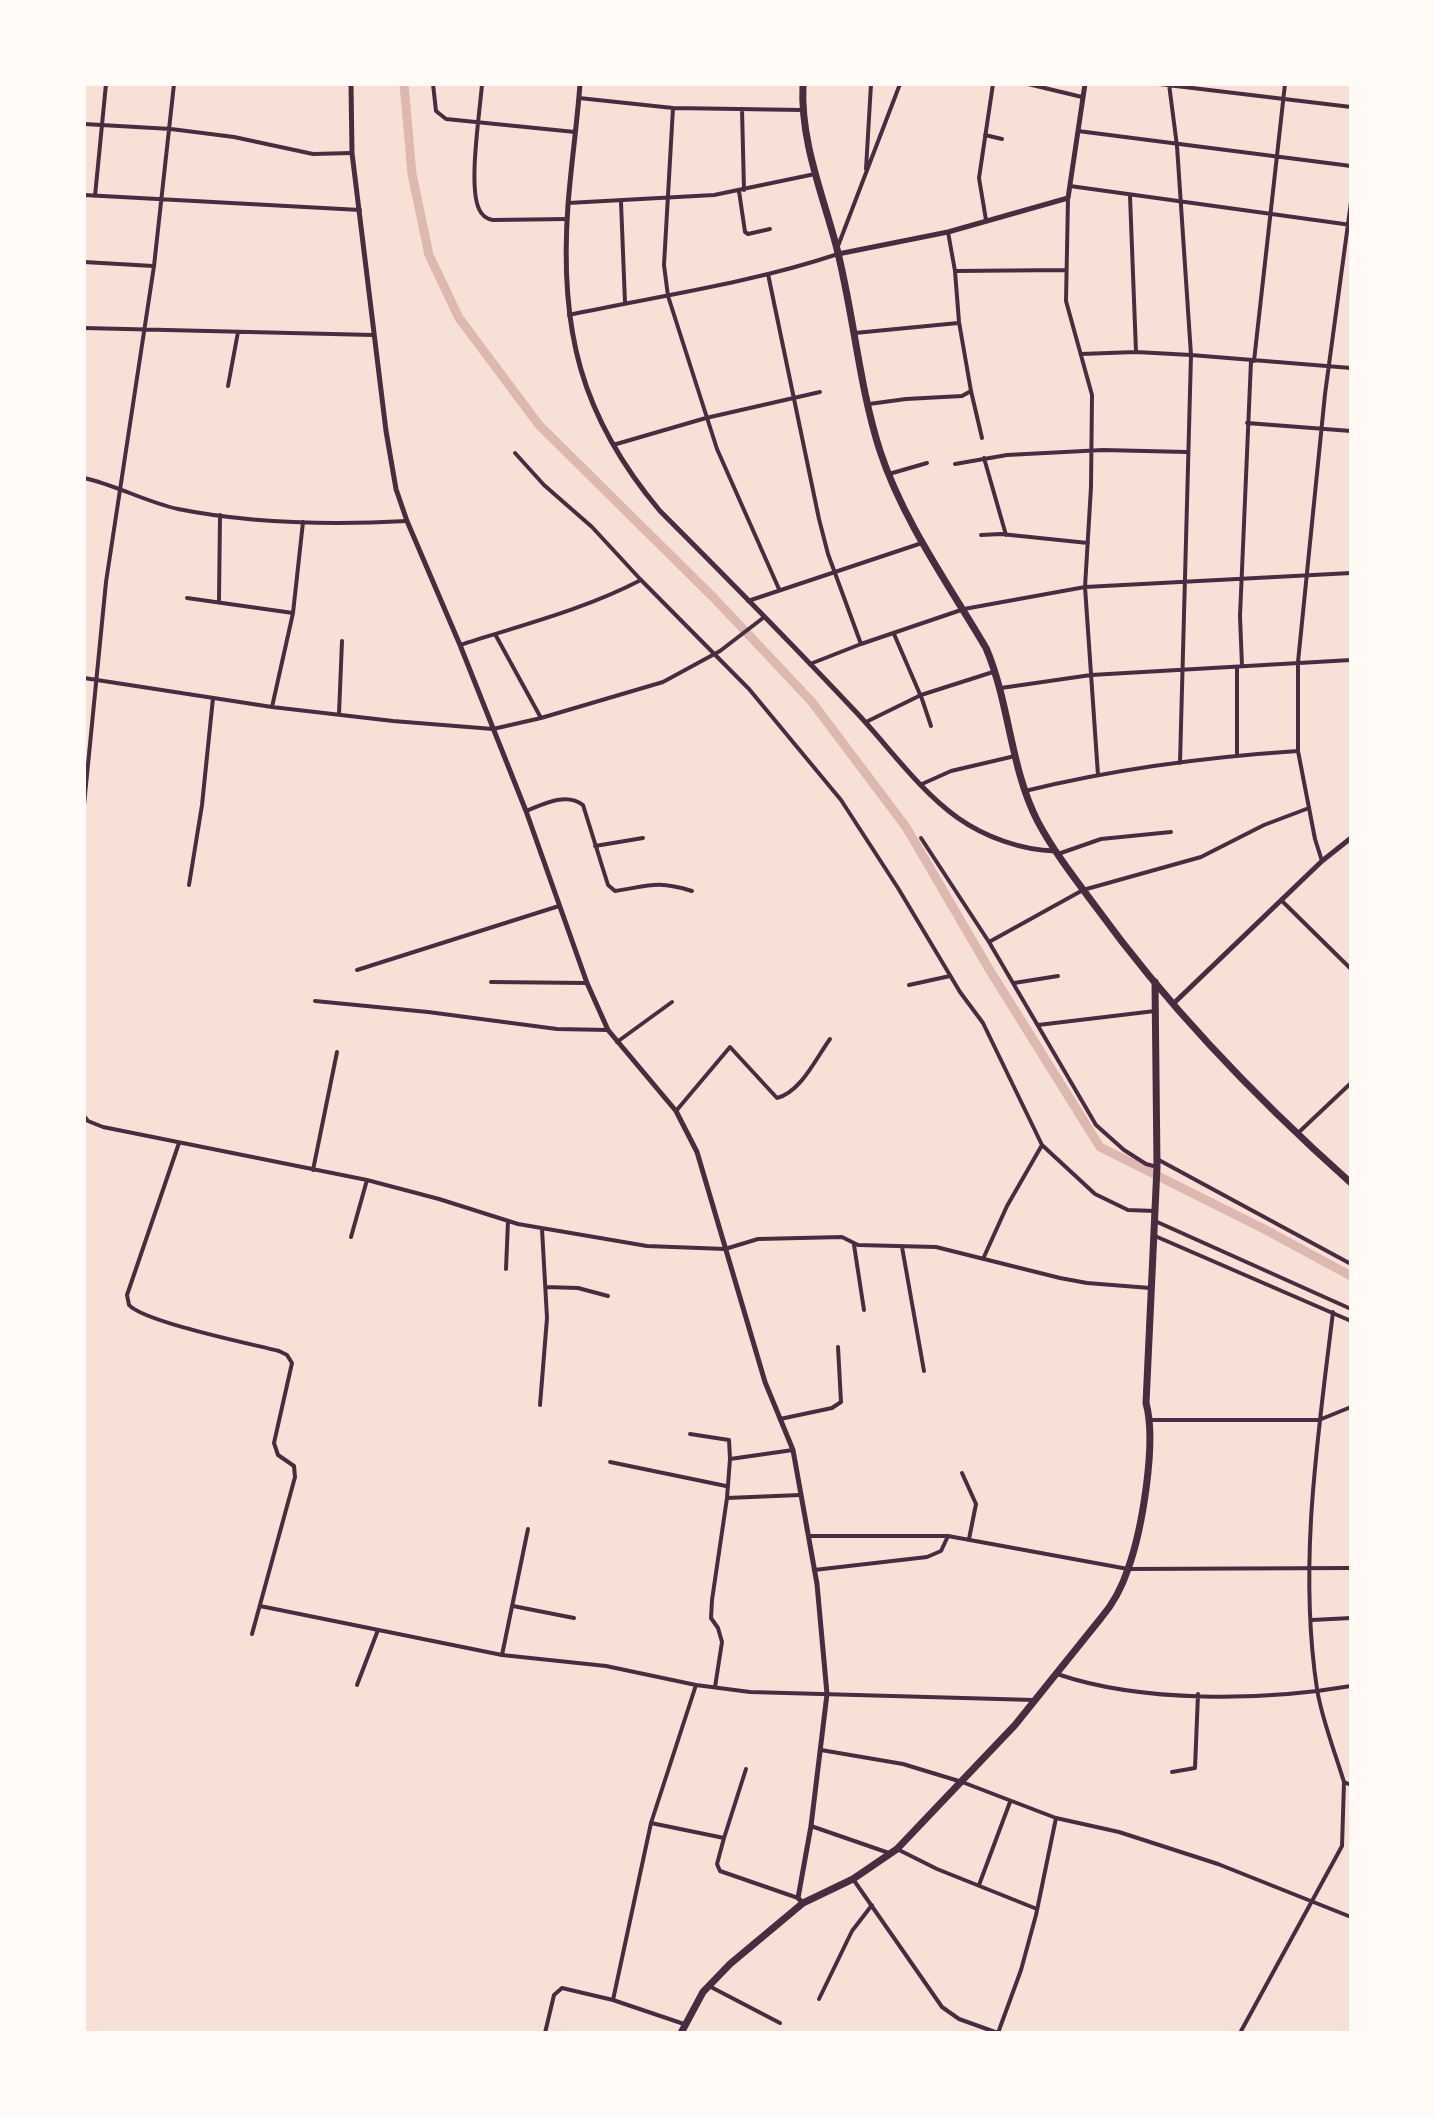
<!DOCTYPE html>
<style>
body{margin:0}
#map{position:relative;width:1435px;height:2117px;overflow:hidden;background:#f7e1d7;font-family:Manrope,sans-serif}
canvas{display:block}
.frame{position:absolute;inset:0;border:86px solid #fffaf5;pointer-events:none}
</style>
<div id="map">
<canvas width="1435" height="2117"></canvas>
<div class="frame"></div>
</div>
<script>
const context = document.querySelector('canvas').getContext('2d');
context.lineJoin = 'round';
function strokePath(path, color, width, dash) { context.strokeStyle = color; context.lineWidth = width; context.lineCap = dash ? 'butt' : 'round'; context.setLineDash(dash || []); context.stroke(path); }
const canal = new Path2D(`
 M404,84L412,174L429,255L459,318L539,425L714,598L812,702L906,827L989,969L1100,1147L1264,1229L1351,1276`);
const minor = new Path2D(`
 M433,84L436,111L446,119L575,132
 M482,84C480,112 468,186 479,209C482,216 486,219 493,220L567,219
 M1028,84L1082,97
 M1159,84L1351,107
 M1169,84L1177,146L1191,355L1180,763
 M579,98L673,108L802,110
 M673,108L664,265L668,296L717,449L779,589
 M742,109L744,190
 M84,124L171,129L234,137L313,154L352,153
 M1078,131L1351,166
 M985,135L1002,139
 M866,169L871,84
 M1070,186L1351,225
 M739,191L745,232L748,234L770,229
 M84,195L360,210
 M95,196L106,84
 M1130,196L1136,352
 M1068,198L1066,301L1092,395L1091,487L1085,587L1098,775
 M621,202L625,303
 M568,203L714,195L815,174
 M986,220L979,178L993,84
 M838,246L900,84
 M84,262L153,266
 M955,271L1066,270
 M768,274L819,519L828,554L861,644L810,664
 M569,315C659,296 751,283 838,254
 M84,328L373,335
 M855,333L958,323
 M1081,354L1136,352L1191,355L1351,368
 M1254,361L1285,84
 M228,386L238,332
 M971,391L982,438
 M869,404L906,399L962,396L971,391L959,322L955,271L948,232
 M1247,423L1351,431
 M613,445L706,418L820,392
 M515,453L544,485L592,527L641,580L749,689L841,800L898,888L960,992L983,1023L1042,1145L1095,1194L1128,1210L1155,1211
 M984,458L1006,535
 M955,464L1007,455L1103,450L1187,452
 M889,474L927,463
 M84,478C116,485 146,502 178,509C253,524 331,525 407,521
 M981,535L1001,534L1088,543
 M187,598L293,613
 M219,600L220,515
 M748,601L922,543
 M495,634L541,718
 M894,634L922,699L931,726
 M861,644L964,609L1085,587L1351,573
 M460,645C522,625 583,610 641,580
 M1242,666L1240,616L1251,361
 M84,678L272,707L393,721L493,729L541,718L663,682L720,651L763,618
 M1001,688L1091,675L1351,660
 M272,707L293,613L303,522
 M339,714L342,641
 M866,722L921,695L993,672
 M1237,755V667
 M922,784L951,771L1015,756
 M1025,791C1114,769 1206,757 1298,751
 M84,805L106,582L154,266L174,84
 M526,811C544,804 566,792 583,805L608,885L615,891C649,886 656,880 692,891
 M921,838L989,942L1096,1125L1124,1150L1146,1164L1157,1167
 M595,846L643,838
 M1058,854L1101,839L1171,832
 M1322,861L1315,839L1298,751V662L1325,394L1351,202
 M189,885L202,805L213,698
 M1282,901L1351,969
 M989,942L1083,890L1201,857L1264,825L1309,808
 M357,970L559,906
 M491,982L587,983
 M1014,983L1058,976
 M909,985L950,976
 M315,1001L428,1012L557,1029L608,1030
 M1038,1025L1155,1011
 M617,1042L672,1002
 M676,1111L730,1047L777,1098C801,1092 816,1058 830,1039
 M84,1116L88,1121L103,1127L367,1180L439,1199L518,1224L647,1246L725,1249L758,1239L842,1237L858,1245L936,1247L1060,1278L1087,1283L1150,1288
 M1298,1133L1351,1083
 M179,1143L127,1295L129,1305C144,1322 252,1344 279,1351L287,1355L292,1363L274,1443L278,1455L294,1466L295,1477L252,1634
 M1157,1159L1351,1264
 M313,1170L337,1052
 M1155,1221L1351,1309
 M1155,1236L1351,1321
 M351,1237L367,1180
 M854,1245L864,1310
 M902,1247L924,1371
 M983,1259L1007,1206L1042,1145
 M506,1269L508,1221
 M546,1287L578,1288L608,1296
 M1333,1312C1318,1436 1298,1564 1317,1689C1322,1720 1335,1752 1344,1782L1351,1785
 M540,1405L547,1318L542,1229
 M780,1419L832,1408L841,1402L838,1347
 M1151,1420H1319L1351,1407
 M690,1434L729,1440L730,1459
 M610,1462L726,1486
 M962,1473L976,1504L969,1539
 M727,1498L730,1459L793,1450
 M810,1536H948L1128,1569L1351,1568
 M814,1570L927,1557L941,1551L948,1536
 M260,1606L502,1655L606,1666L696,1685L750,1692L1034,1700
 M513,1606L574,1618
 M1312,1620L1351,1618
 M502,1655L528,1529
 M1057,1674C1142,1703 1263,1701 1351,1686
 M357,1685L378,1630
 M715,1687L722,1642L718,1628L711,1618L712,1600L727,1498L800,1495
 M821,1750L903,1764L962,1782L1056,1818L1119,1832L1218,1864L1351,1917
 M1172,1772L1195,1768L1198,1694
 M651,1823L724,1838L746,1769
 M811,1826L889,1853
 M724,1838L717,1864L720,1871L798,1898
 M897,1849L937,1869L1037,1909
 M853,1879L942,2007L959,2019L998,2033L1021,1970L1036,1915L1056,1818
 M979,1885L1010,1802
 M709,1986L780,2023
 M819,1999L852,1931L872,1905
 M613,2000L651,1823L696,1685
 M545,2033L554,1995L562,1988L613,2000L684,2024
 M1240,2033L1342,1846L1344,1782`);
const tertiary = new Path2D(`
 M351,84L352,153L386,431L396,489L407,521L460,645L526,811L587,983L608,1030L676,1111L697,1152L765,1382L793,1450L817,1584L827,1694L811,1826L798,1898L803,1903
 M580,84C577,125 571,165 568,205C559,328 580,416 660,511C726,577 792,644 856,712C889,747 919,790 958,818C985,837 1021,850 1055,851
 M838,254L948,232L1068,198L1085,84
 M1173,1004L1322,861L1351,838`);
const primary = new Path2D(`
 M681,2033L703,1992L730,1964L803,1903L853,1879L897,1849L1015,1725L1101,1618C1113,1604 1122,1587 1128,1569C1142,1530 1157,1442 1146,1403L1157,1167L1155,982`);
const trunk = new Path2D(`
 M803,84C800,141 823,195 837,249C854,316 859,386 880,451C903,521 949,585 986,648C1010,704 1010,768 1038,822C1054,852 1076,880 1096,907C1169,1008 1258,1100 1351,1183`);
strokePath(canal, '#dcb8b0', 9);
strokePath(minor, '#4a2c40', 4);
strokePath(tertiary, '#4a2c40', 5);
strokePath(primary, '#4a2c40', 7);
strokePath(trunk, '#4a2c40', 7);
</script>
